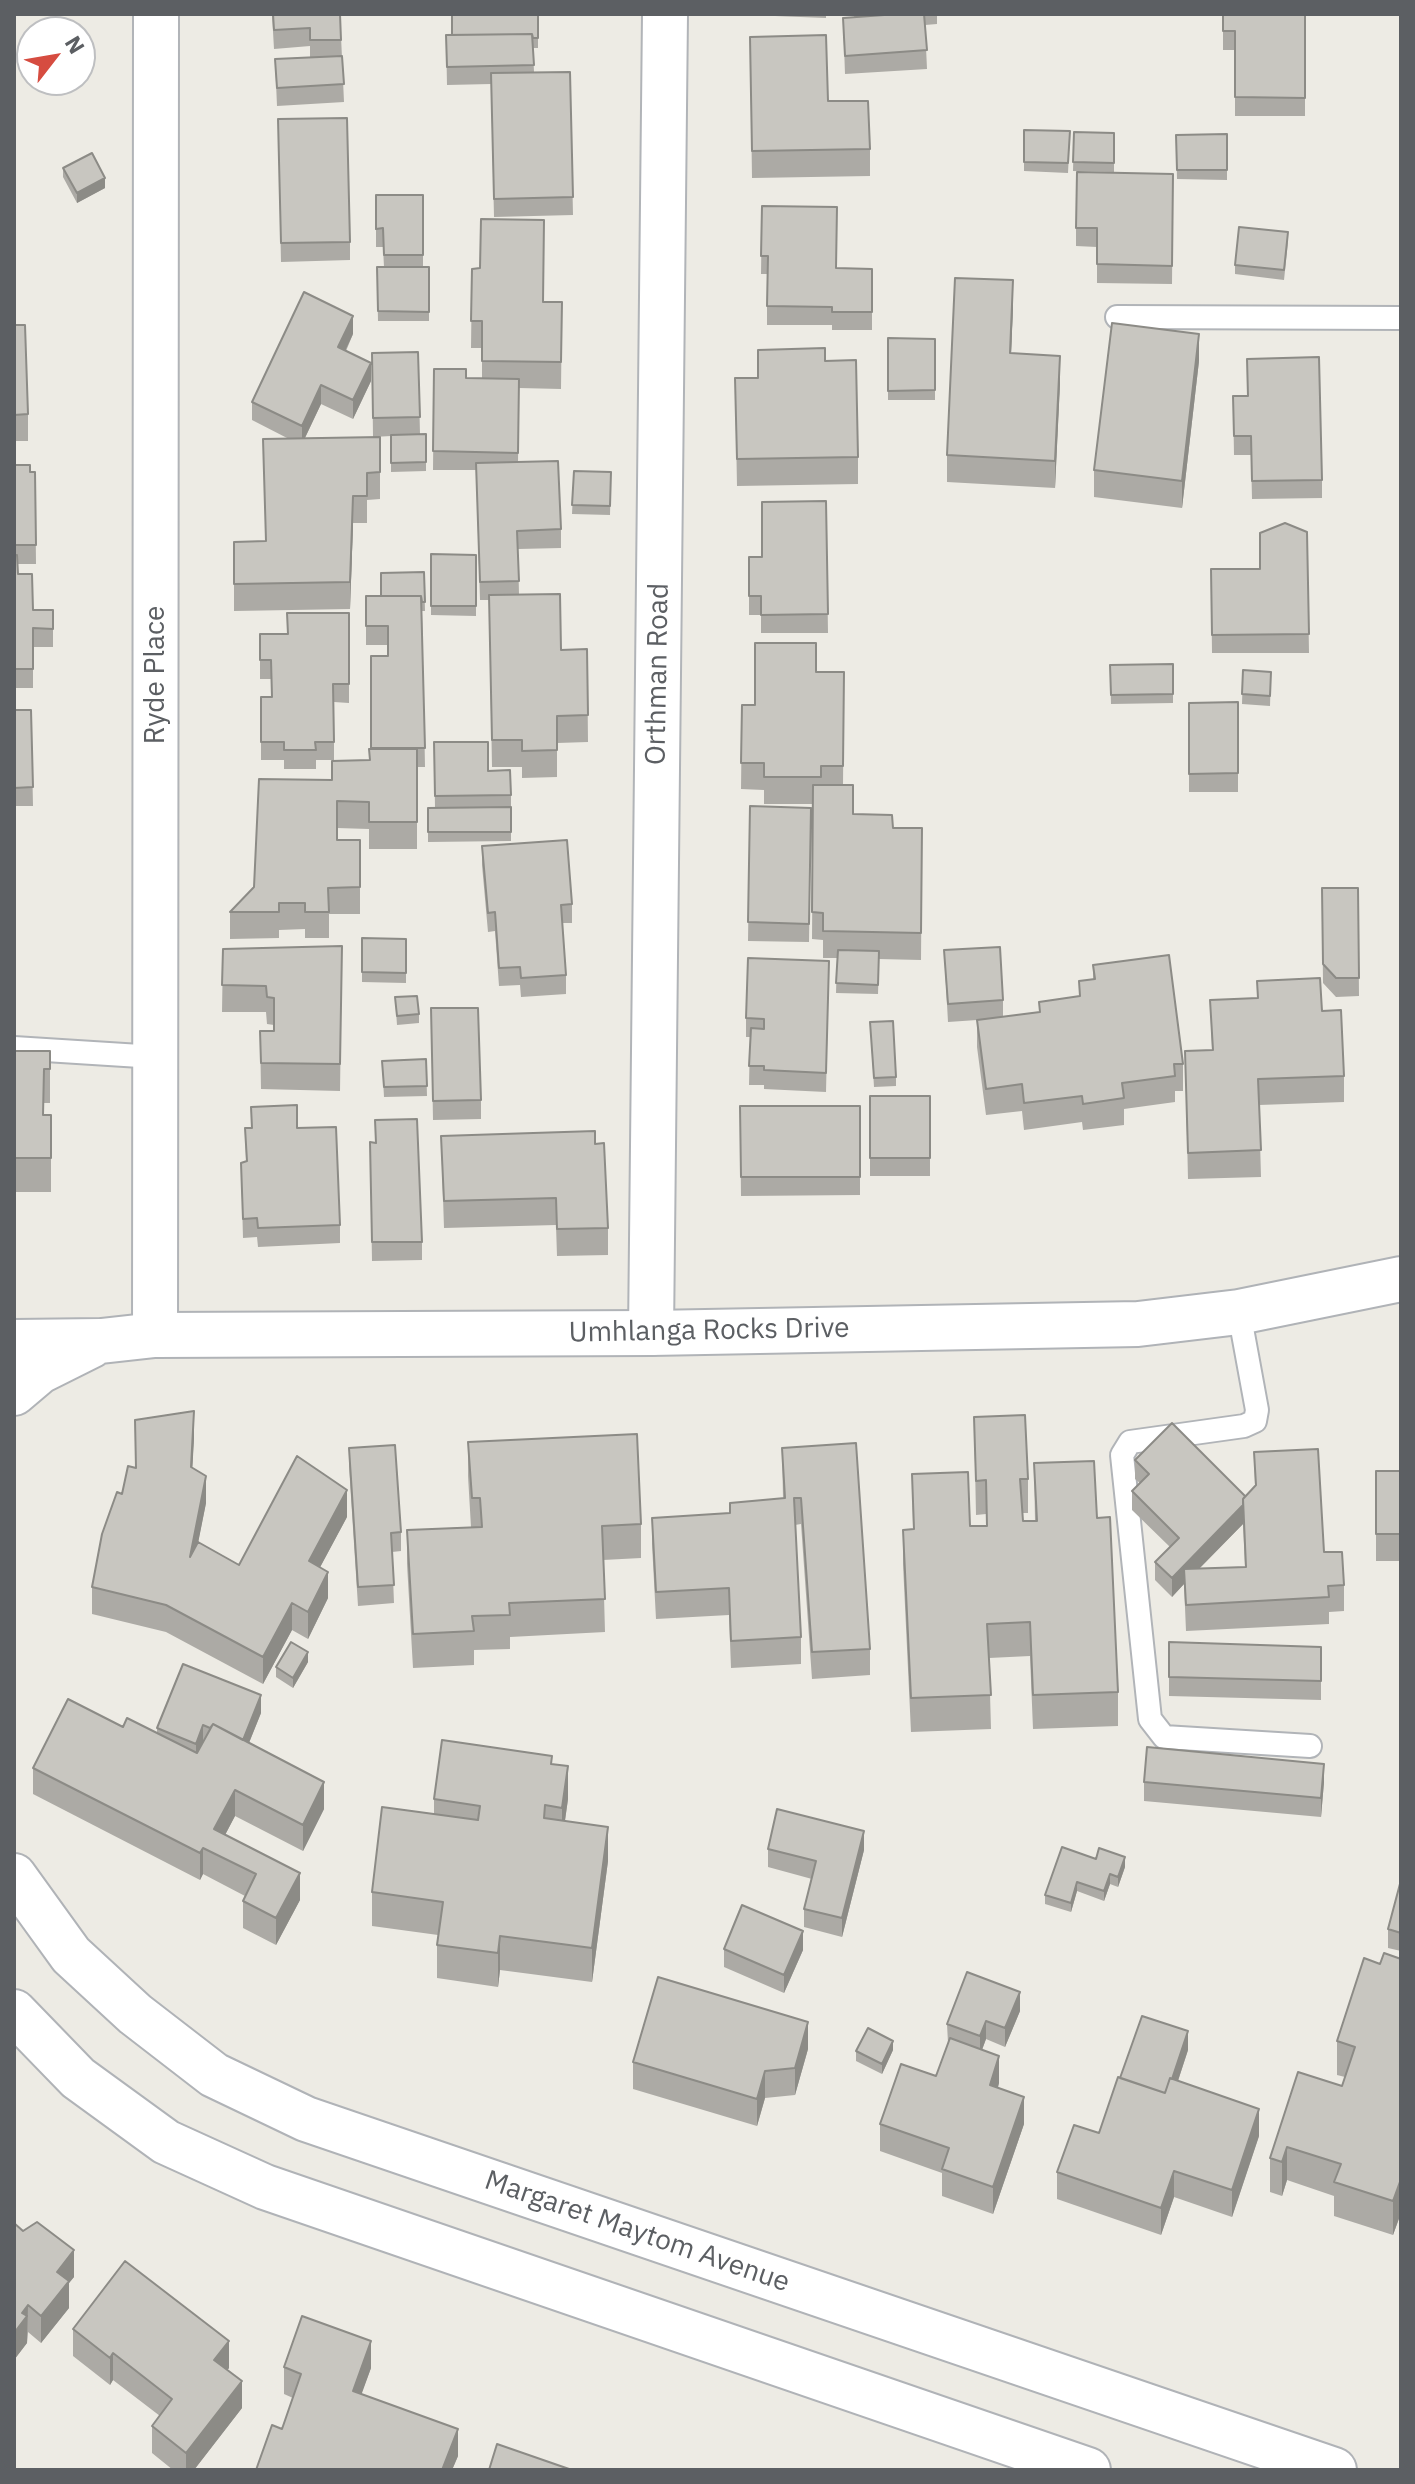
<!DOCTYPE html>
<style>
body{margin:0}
#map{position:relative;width:1415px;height:2484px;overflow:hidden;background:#edebe4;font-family:"IBM Plex Sans",sans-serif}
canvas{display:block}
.frame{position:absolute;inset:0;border:16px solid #5c5f63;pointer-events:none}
.north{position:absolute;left:16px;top:16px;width:80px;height:80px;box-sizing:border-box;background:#fff;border:2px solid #bebfc1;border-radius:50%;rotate:59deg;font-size:22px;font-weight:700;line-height:32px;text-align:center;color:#5c5f63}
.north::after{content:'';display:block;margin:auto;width:28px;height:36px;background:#d64c40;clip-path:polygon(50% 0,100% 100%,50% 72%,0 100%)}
</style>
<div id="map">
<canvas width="1415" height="2484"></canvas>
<div class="frame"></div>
<div class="north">N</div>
</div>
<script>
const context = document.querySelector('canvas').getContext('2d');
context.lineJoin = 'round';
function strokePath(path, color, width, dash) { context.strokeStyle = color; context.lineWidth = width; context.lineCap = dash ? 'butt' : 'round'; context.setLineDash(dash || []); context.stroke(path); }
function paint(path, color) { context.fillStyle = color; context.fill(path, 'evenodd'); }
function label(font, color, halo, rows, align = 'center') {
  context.font = font + ' "IBM Plex Sans",sans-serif'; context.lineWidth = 7; context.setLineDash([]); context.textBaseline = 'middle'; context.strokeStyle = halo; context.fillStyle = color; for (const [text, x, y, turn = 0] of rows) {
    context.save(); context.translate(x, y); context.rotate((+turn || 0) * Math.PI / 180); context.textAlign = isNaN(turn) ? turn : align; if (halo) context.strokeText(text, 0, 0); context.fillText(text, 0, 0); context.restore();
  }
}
const lane = new Path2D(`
 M1117,317L1401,318
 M14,1048L156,1057
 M1239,1312L1257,1410L1255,1421L1244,1426L1130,1442L1122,1455L1150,1719L1164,1737L1310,1746`);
const street = new Path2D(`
 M651,1333L665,14
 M155,1335L156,14`);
const secondary = new Path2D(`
 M14,1342L101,1341L155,1335L651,1333L1138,1324L1239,1312L1401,1279
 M14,1393L40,1371L92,1345
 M14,1876L71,1955L135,2014L214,2075L306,2119L1334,2470
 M14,2012L78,2078L166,2142L265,2187L1088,2470`);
const wall = new Path2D(`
 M272,14H340L344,102L277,106L275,59L310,57V46L274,49Z
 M538,14V48H533L534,72H570L573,215L494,217L491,84L447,85L446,35H452Z
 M775,14H826V18L775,16Z
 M854,14H937V24L925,25L927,69L845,74L843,18L854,17Z
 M1223,14H1305V116H1235V50H1223Z
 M750,37L828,101L870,149V176L752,178Z
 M278,119L350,242V260L281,262Z
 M1024,130L1070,131L1068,173L1024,171Z
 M1074,132L1114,133V172L1073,171Z
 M1227,134V180L1177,179L1176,135Z
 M63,168L105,188L77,203L63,177Z
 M1173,174L1172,284L1097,283V247L1076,246V228Z
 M376,195H423V267H429V321H378L377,267H384L383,247H376Z
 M762,206L837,269H872V330H832V325H767V274H761Z
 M1288,242L1284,280L1235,274V265Z
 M472,269L543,302H562L561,389L519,388L518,462L561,529V548L518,549L519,595L561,650L587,649L588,742L557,743V777L522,778V767H492L489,600H480L476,470H433L434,369L466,378H482V348H471Z
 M1013,307L1011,353L1060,383L1055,488L947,482V455Z
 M14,325L28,414V441H14Z
 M353,334L346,351L371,381L353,419L321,404L305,438L380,437V499L367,500V523H353L350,609L234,611V542L265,541L289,439L252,420V402Z
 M888,338L935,339V400H888Z
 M418,352L420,434H426V471L391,472V436L373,437L372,353Z
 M825,361L858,457V484L737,486L735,378H758Z
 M1199,361L1182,508L1094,497V470Z
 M1233,396L1322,480V498L1252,499L1251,455H1234Z
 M14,465L30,472H35L36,564H17L18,574L33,610H53V647H33V688H14Z
 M574,471L611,472L610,515L572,514Z
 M826,501L828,633H761V615H749V557H762Z
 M1307,532L1309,653H1212L1211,569H1260Z
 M431,554L476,555V616L431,615Z
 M424,572L425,611H422L425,767H417V849H369V829L337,828V840H360V914H329V938H305V929L279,930V938L230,939V912L254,887L332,780L369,760L371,749V656H388V645H366V596H381Z
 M349,613V703L334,702V760H316V769H284V760H261V697H271V679H260V634H287Z
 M1173,664V703L1111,704L1110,665Z
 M1243,670L1271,672L1270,706L1242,704Z
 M816,672H844L843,785L853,814L893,828H922L921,960L879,959L878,994L836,993L837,958H823V940L812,939L813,804H764V790L741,789L742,705H755Z
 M1238,702V792H1189V703Z
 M14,710H31L33,806H14Z
 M434,742L488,771L511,795V841L428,842V808H435Z
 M750,806L811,808L809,942L748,941Z
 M482,846L572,904V923H562L566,975V994L521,997L520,985L499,986L495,931L488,932L482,865Z
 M1322,888H1358L1359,996L1336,997L1323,983Z
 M362,938L406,939V983L362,982Z
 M342,946L340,1091L261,1089L260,1031H274V1025L267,1024L266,1012H222L223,949Z
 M944,950L1003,1000V1017L1039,1013V1002L1079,996V981L1093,980V965L1183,1064V1091H1175V1102L1124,1109V1125L1083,1130L1082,1122L1024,1130L1022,1111L986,1115L977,1047V1020L948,1022Z
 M829,961L826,1092L764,1089V1085H749L750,1037H746V1018Z
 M1257,981L1322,1011L1344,1076V1102L1259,1105L1261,1177L1188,1179L1185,1051L1212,1050L1210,1000L1257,998Z
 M395,997L419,1014V1023L397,1025Z
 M431,1008L481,1100V1119L433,1120Z
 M870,1022L896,1077V1086L874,1087Z
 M14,1051H50V1103H44V1115H51V1192H14Z
 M426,1059L427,1096L384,1097L382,1061Z
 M870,1096H930V1176H870Z
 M740,1106H860V1195L741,1196Z
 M251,1107L297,1128L340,1225V1243L258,1247L257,1237L243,1238L241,1163L246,1161L245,1128H251Z
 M375,1120L422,1242V1260L372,1261L370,1142L376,1143Z
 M441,1136L595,1144L608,1228V1255L557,1256L556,1225L444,1228Z
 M974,1417L1028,1479V1513H1022L1023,1521H1035L1034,1463L1097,1518L1118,1692V1726L1033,1729L1030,1656L989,1658L991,1729L911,1732L903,1564V1530L913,1529L912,1474L970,1526H986V1514L976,1515Z
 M135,1420L194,1438L192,1468L206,1503L198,1542L239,1565L347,1517L320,1567L328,1598L308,1639L292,1630L263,1684L166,1632L92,1614V1587L135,1468Z
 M468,1442L641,1524V1558L603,1560L605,1632L510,1637V1649L474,1650V1665L413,1668L407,1564V1530L471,1527L468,1476Z
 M349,1448L401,1532V1551L392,1552L394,1603L358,1606L349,1466Z
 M782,1448L870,1649V1675L812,1679L801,1524L795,1525L801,1637V1664L731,1668L729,1615L656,1619L652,1544V1518L730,1514V1503L783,1498Z
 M1254,1452L1324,1552L1344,1585V1611L1329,1612V1624L1186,1631L1184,1584L1172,1597L1155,1580V1562L1170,1547L1132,1510V1491L1140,1483L1135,1479V1460L1245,1496L1255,1487ZM1243,1524L1245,1567L1199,1569Z
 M1376,1471H1401V1561H1376Z
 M1321,1647V1700L1169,1696V1677Z
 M308,1662L293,1688L276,1677V1667Z
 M261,1713L249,1743L324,1809L303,1851L235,1816L225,1835L300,1900L276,1945L243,1928V1901L245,1896L203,1874L200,1880L33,1794V1768L123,1727L157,1733V1728Z
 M552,1764L568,1799L565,1821L608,1861L592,1982L500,1970L498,1987L437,1978V1945L438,1935L372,1926V1892L434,1814V1799Z
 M1144,1782H1324L1321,1817L1144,1801Z
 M768,1849L864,1850L842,1937L804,1927V1909L812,1879L768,1867Z
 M1096,1859L1125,1867L1118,1887L1110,1884L1104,1901L1077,1891L1071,1912L1045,1904V1895Z
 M1401,1880V1951L1388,1948V1929Z
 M724,1949L803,1950L784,1993L724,1967Z
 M1401,1959V2213L1393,2235L1334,2216V2196L1287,2180L1282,2196L1270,2192V2158L1342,2086L1345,2077L1337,2075V2041L1380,1964Z
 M1020,2011L1005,2047L986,2039L982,2050L999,2083L998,2088L1024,2124L993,2214L942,2196V2173L880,2151V2124L936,2076L948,2043L947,2024Z
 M808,2049L795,2095L765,2098L757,2126L633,2089V2062Z
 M893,2050L882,2074L856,2061V2051Z
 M1188,2050L1178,2081L1259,2136L1232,2217L1174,2197L1161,2235L1057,2199V2172L1099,2133L1120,2078Z
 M14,2223L74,2277L69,2283V2308L41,2343L28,2332L27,2343L14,2360Z
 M73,2329L229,2368L227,2370L242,2408L194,2470H173L152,2453V2426L160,2416L113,2380L110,2385L73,2356Z
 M284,2367L371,2368L361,2394L458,2456L452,2470H256L282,2429L293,2398L284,2394Z`);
const shadedWall = new Path2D(`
 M105,178V188L77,203V193Z
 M1013,280V307L1010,380V353Z
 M353,316V334L338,366V347Z
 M1199,334V361L1182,508V481Z
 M1060,356V383L1055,488V461Z
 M371,363V381L353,419V400Z
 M321,385V404L302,444V426Z
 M353,496V523L350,609V582Z
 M194,1411V1438L191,1494V1467Z
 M206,1476V1503L190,1584V1557Z
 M347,1490V1517L309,1588V1561Z
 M1243,1505V1524L1185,1583L1184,1569V1584L1172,1597V1578Z
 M328,1572V1598L308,1639V1612Z
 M292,1603V1630L263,1684V1657Z
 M308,1652V1662L293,1688V1678Z
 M261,1695V1713L242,1760V1741Z
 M203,1725V1744L196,1763V1744Z
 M1324,1764V1782L1321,1817V1798Z
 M568,1766V1799L562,1841V1808Z
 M324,1782V1809L303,1851V1825Z
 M235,1790V1816L215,1854L214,1829Z
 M608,1827V1861L592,1982V1948Z
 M864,1831V1850L842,1937V1918Z
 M203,1848V1874L200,1880V1853Z
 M1125,1857V1867L1118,1887V1877Z
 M300,1873V1900L276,1945V1918Z
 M1110,1874V1884L1104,1901V1891Z
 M1077,1882V1891L1071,1912V1903Z
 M803,1931V1950L784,1993V1975Z
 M500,1936V1970L498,1987V1953Z
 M1020,1992V2011L1005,2047V2028Z
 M986,2021V2039L980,2055V2036Z
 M808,2022V2049L795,2095V2068Z
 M1188,2031V2050L1165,2120V2101Z
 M893,2041V2050L882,2074V2064Z
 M999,2056V2083L990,2112V2085Z
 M765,2071V2098L757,2126V2099Z
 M1024,2097V2124L993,2214V2187Z
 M1259,2109V2136L1232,2217V2190Z
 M1287,2147V2180L1282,2196V2162Z
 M1174,2171V2197L1161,2235V2208Z
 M1401,2179V2213L1393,2235V2201Z
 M74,2250V2277L69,2283V2308L41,2343V2316L57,2272Z
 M28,2305L27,2343L14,2360V2333L22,2313Z
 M229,2341V2368L214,2387V2360Z
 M371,2341V2368L353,2418V2391Z
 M113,2353V2380L110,2385V2358Z
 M242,2381V2408L194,2470H186V2453Z
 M458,2429V2456L452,2470H442Z`);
const building = new Path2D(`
 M273,14H340L341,40H310V28L274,30Z
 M452,14H538V38H533L532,34L452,35Z
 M898,14H924L927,50L845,56L843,18Z
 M1223,14H1305V98L1235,97V31H1223Z
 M532,34L534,65L447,67L446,35Z
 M826,35L828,101H868L870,149L752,151L750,37Z
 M342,56L344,84L277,88L275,59Z
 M570,72L573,197L494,199L491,73Z
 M347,118L350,242L281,243L278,119Z
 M1024,130L1070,131L1068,163L1024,162Z
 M1074,132L1114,133V163L1073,162Z
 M1227,134V170H1177L1176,135Z
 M92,153L105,178L77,193L63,168Z
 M1077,172L1173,174L1172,266L1097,264V228H1076Z
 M376,195H423V255H384L383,228L376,229Z
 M762,206L837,207L836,268L872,269V312H832V307L767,306L768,256H761Z
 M481,219L544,220L543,302H562L561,362L482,361V321H471L472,269L480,268Z
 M1239,227L1288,232L1284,270L1235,265Z
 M377,267H429V312L378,311Z
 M955,278L1013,280L1010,353L1060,356L1055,461L947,455Z
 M304,292L353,316L338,347L371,363L353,400L321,385L302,426L252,402Z
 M1112,323L1199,334L1182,481L1094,470Z
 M14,325H25L28,414L14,415Z
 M888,338L935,339V390L888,391Z
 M825,348V361L856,360L858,457L737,459L735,378H758V350Z
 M418,352L420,417L373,418L372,353Z
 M1319,357L1322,480L1252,481L1251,436H1234L1233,396H1248L1247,359Z
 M434,369H466V378L519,379L518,453L433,451Z
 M426,434V462L391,463V435Z
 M380,437V472L367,473V496H353L350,582L234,584V542L266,541L263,439Z
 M558,461L561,529L517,531L519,581L480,582L476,463Z
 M14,465H30V472H35L36,545H14Z
 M574,471L611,472L610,506L572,505Z
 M826,501L828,614L761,615V596H749V557H762V502Z
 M1285,523L1307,532L1309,634L1212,635L1211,569H1260V533Z
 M431,554L476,555V606H431Z
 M14,555H17L18,574H32L33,610H53V629L33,628V669H14Z
 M424,572L425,602H422L421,596H381V573Z
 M560,594L561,650L587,649L588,715L557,716V750L522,751V740H492L489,595Z
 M366,596H421L425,748H371V656H388V626H366Z
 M287,613H349V684H333L334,742H315L316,750H284V742H261V697H272L271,660H260V634H288Z
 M755,643H816V672H844L843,766H821V777H764V763H741L742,705H755Z
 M1173,664V694L1111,695L1110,665Z
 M1243,670L1271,672L1270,696L1242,694Z
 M1238,702V773L1189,774V703Z
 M14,710H31L33,787L14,788Z
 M434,742H488V771L510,770L511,795L435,796Z
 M369,749H417V822H369V802L337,801V840H360V887L328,888L329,912H305V903H279V912H230L254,887L259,779L332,780V761L370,760Z
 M813,785H853V814L892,815L893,828H922L921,933L823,931V913L812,912Z
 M750,806L811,808L809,924L748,922Z
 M511,807V832H428V808Z
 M567,840L572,904L561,905L566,975L521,978L520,967L499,968L495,912L488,913L482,846Z
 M1322,888H1358L1359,978H1336L1323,964Z
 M362,938L406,939V973L362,972Z
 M342,946L340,1064L261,1063L260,1031H274V998L267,997L266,986L222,985L223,949Z
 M1000,947L1003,1000L948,1004L944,950Z
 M838,950L879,951L878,985L836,983Z
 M1169,955L1183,1064H1174L1175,1076L1122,1083L1124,1098L1083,1104L1082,1096L1024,1103L1022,1084L986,1089L977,1020L1040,1012L1039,1002L1080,996L1079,981L1095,979L1093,965Z
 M748,958L829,961L826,1073L764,1070V1066H749L751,1028L764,1029V1019L746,1018Z
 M1320,978L1322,1011L1341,1010L1344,1076L1258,1079L1261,1150L1188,1153L1185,1051L1213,1050L1210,1000L1258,998L1257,981Z
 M417,996L419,1014L397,1016L395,997Z
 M431,1008H478L481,1100L433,1101Z
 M893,1021L896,1077L874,1078L870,1022Z
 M14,1051H50V1069H44L43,1115H51V1158H14Z
 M426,1059L427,1086L384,1087L382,1061Z
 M870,1096H930V1158H870Z
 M297,1105V1128L336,1127L340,1225L258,1228L257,1218L243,1219L241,1163L247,1161L245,1128H252L251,1107Z
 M740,1106H860V1177H741Z
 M417,1119L422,1242H372L370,1142L376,1143L375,1120Z
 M595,1131V1144L604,1143L608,1228L557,1229L556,1198L444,1201L441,1136Z
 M194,1411L191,1467L206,1476L190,1557L198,1542L239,1565L297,1456L347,1490L309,1561L328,1572L308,1612L292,1603L263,1657L166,1605L92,1587L102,1534L117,1492L122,1494L128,1466L136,1468L135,1420Z
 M1025,1415L1028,1479H1020L1023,1521H1037L1034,1463L1094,1461L1097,1518L1110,1517L1118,1692L1033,1695L1030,1622L987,1624L991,1695L911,1698L903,1530L914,1529L912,1474L968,1472L970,1526H987L986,1480L976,1481L974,1417Z
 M1172,1423L1245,1496L1243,1499V1505L1172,1578L1155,1562L1179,1538L1132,1491L1149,1474L1135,1460Z
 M637,1434L641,1524L602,1526L605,1599L509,1603L510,1615L472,1616L474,1631L413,1634L407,1530L482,1527L480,1498H472L468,1442Z
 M856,1443L870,1649L812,1652L801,1498H794L801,1637L731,1641L729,1588L656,1592L652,1518L730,1513V1503L785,1498L782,1448Z
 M395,1445L401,1532L391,1533L394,1585L358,1587L349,1448Z
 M1318,1449L1324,1552H1342L1344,1585L1328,1586L1329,1597L1186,1605L1184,1569L1246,1567L1243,1499L1256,1485L1254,1452Z
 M1376,1471H1401V1534H1376Z
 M291,1642L308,1652L293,1678L276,1667Z
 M1169,1642L1321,1647V1681L1169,1677Z
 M183,1664L261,1695L243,1740L213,1724L210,1728L203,1725L196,1744L157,1728Z
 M68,1699L123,1727L127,1718L197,1753L213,1724L324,1782L303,1825L235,1790L214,1829L300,1873L276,1918L243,1901L256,1874L203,1848L200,1853L33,1768Z
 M442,1740L552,1756L551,1764L568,1766L562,1808L545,1805L544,1818L608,1827L592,1948L500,1936L498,1953L437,1945L443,1902L372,1892L382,1807L478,1820L480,1806L434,1799Z
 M1147,1747L1324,1764L1321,1798L1144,1782Z
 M777,1809L864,1831L842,1918L804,1909L816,1861L768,1849Z
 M1062,1847L1096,1859L1099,1848L1125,1857L1118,1877L1110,1874L1104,1891L1077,1882L1071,1903L1045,1895Z
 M1401,1880V1933L1388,1929Z
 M742,1905L803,1931L784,1975L724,1949Z
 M1384,1953L1401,1959V2179L1393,2201L1334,2182L1341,2164L1287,2147L1282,2162L1270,2158L1298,2072L1342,2086L1355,2047L1337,2041L1364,1958L1380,1964Z
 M967,1972L1020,1992L1005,2028L986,2021L980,2036L947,2024Z
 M658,1977L808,2022L795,2068L765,2071L757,2099L633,2062Z
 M1142,2016L1188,2031L1172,2079L1170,2078L1165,2093L1120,2078Z
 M868,2028L893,2041L882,2064L856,2051Z
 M950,2038L999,2056L990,2085L1024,2097L993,2187L942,2169L949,2148L880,2124L901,2064L936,2076Z
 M1118,2077L1165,2093L1170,2078L1259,2109L1232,2190L1174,2171L1161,2208L1057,2172L1074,2125L1099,2133Z
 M37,2222L74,2250L57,2272L69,2281L41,2316L28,2305L22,2313L27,2316L14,2333V2223L23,2231Z
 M125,2261L229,2341L214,2360L242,2381L186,2453L152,2426L172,2399L113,2353L110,2358L73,2329Z
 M302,2316L371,2341L353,2391L458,2429L442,2470H256L272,2425L282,2429L301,2374L284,2367Z
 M497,2444L572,2470H489Z`);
const streetNames = [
 ["Orthman Road",658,674,-89],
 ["Ryde Place",156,675,-90],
 ["Umhlanga Rocks Drive",709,1331,-1],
 ["Margaret Maytom Avenue",637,2232,19]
];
strokePath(lane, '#b1b4b8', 26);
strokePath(street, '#b1b4b8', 48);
strokePath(secondary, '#b0b3b7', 48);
strokePath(lane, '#fff', 22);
strokePath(street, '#fff', 44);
strokePath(secondary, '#fff', 44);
paint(wall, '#acaaa5');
paint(shadedWall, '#8c8b86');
paint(building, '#c8c6c0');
strokePath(building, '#8c8b86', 2);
label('28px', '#5c5f63', '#fff', streetNames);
</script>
